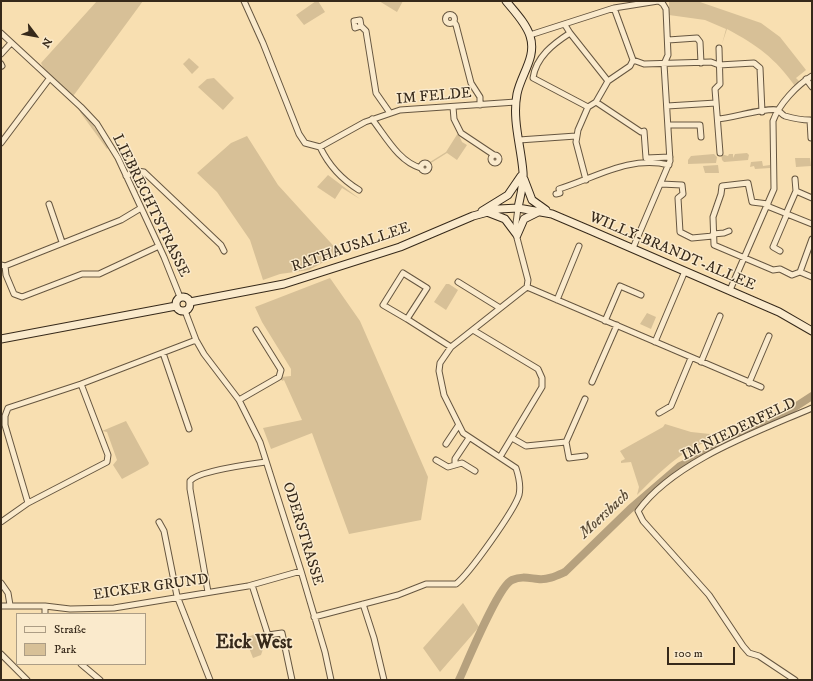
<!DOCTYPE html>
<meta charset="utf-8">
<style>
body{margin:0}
#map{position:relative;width:813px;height:681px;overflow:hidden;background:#f8dfb1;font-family:"IM FELL DW Pica",serif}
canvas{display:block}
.frame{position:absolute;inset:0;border:2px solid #36291a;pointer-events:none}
.legend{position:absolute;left:16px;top:613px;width:130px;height:52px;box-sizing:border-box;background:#faeacc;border:1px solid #ac9d85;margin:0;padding:5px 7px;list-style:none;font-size:12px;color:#36291a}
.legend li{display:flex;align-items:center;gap:8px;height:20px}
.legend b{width:20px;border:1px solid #ac9d85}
.north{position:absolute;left:16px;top:16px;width:40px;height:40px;-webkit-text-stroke:3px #faeacc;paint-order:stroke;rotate:122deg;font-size:11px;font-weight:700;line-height:16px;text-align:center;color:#36291a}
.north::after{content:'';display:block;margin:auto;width:14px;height:18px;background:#36291a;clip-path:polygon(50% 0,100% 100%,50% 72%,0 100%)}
.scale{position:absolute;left:667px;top:647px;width:68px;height:18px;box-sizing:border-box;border:2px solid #36291a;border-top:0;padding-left:5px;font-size:12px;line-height:14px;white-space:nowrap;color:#36291a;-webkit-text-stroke:3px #faeacc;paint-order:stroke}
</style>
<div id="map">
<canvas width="813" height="681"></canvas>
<div class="frame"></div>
<ul class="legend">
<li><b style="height:5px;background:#faeacc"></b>Straße</li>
<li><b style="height:11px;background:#d7c097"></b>Park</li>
</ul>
<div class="north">N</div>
<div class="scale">100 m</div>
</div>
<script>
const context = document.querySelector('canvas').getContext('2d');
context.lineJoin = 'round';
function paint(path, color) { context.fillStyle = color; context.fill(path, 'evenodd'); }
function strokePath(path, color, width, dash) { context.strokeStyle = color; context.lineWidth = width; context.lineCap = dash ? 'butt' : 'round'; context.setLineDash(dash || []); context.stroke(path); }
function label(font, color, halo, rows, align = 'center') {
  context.font = font + ' "IM FELL DW Pica",serif'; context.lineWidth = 3; context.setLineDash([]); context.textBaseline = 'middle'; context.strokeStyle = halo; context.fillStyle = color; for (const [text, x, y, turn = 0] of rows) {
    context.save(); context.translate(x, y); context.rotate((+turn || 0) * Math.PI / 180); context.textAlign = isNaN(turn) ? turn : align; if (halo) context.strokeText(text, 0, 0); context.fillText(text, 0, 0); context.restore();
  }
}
const green = new Path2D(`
 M97,1H143L71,99L49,79L41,63Z
 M316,1H318L325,12L304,25L296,15Z
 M379,1H403L397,12Z
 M669,1L700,2L761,23L780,37L806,70L796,78L799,81L795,86C775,58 757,45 727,29L722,44L726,29L705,20L669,15Z
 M189,58L199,67L192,74L183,64Z
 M214,78L234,98L223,110L198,87L207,79Z
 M82,110L109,147L107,149L80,112Z
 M458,133L462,142L467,145L457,160L447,153L431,163L430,162L446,152Z
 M247,136L278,185L340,253L309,270L280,274L263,280L250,240L217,192L197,173L231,143Z
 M747,153L749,155L748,160L724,162L722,160L721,154L728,156L729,154H733V158L735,154Z
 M714,154L717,157L716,163L688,164V160L691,156Z
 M795,158H810L811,166L796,167Z
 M762,161L763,166L770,165V168L755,169L754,166L750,167L751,162Z
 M718,165L719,173H705L703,166L687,167Z
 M328,175L360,199L342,188L335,199L317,187Z
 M330,278L360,321L428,477L421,520L349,534L312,433L271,449L263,428L302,420L284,380L282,381L281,377L291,376V369L262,322L255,307Z
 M446,284H449L458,290L446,310L434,302Z
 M647,313L656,317L651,329L640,324Z
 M126,421L149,463L148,465L122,479L113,465L117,460L107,432L102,431Z
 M665,424L691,432L710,434L711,440C680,451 660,472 637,495L639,487L631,462L621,463V461L625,459L620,451L663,427Z
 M463,603L479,627L440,672L423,648Z
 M258,633L264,646L261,655L253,658L245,638Z`);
const river = new Path2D(`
 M459,680C467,663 498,586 512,580C522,576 528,578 538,579C548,580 556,576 565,572L630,509L680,466L775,420L812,396`);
const street = new Path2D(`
 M244,1L263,43L299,134L305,143L320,147L365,122L400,110L516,102
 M614,8L633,60
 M445.5 19a4.5 4.5 0 1 1 9 0a4.5 4.5 0 1 1-9 0Z
 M454,22L456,25L471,83L480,97V105
 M565,25L570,33L608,81
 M361,26L355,28L354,21L360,20L361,26L366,31L376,93L390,113
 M1,33L81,107L97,124L118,158L164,257L180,297
 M570,33C553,44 536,57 533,78L588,107
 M530,35L614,8L658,1
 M668,40L697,38L700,42L701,63
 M719,48L720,84L715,89L720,153
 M1,54L11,43
 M1,64L2,66
 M806,79L812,87
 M596,102L641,132L644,131L646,158L670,157
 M667,106L716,103
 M453,107L454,119L461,133L494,155
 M372,119C386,137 399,162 421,168
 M718,119C731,118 769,107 777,110C780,111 782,115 785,116C792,118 802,120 810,120L811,138H812
 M668,125H700L701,137
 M519,140L576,136
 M1,143L49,79
 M320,147C329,166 341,179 359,190
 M491 159a4 4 0 1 1 8 0a4 4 0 1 1-8 0Z
 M421 167a4 4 0 1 1 8 0a4 4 0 1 1-8 0Z
 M126,176L137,171L144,172L221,245L224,251
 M795,179L796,191L812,198
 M586,180L576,142L578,130L588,107L596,102L608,81L630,66L633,60L644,64L711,62L719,65L754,63L760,68L762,112
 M661,184L682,185L683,194L678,198L680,232L692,238L713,236
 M556,194L560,193L559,189C595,178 630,155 669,165
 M49,204L62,242
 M768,204L752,202L748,183L722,186L721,194L713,217L714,245L773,270L780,269L792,275L800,272L812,277
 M767,206L812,224
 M786,214L796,191
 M713,234L724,233L729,231
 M633,248L670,161L664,64L668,55L666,9L663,4L659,1
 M780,251L773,247L787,214
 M1,265L5,266L121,220L141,208
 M5,266L6,275L14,294L22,297L82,274H99L159,246
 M800,272L812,239
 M458,282L500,308
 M527,287L761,387
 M730,290L774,189L773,121C779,104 797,85 812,76
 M557,300L579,246
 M185,311L196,340L204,354L239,400L260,442L301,571L325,652L331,680
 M407,319L383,305L403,273L427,288L407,319L451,347
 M605,321L620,286L641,295
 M473,330L538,369L542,378V387L500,457
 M655,342L685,271
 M163,353L189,429
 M701,362L720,316
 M592,382L617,325
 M749,383L769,336
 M239,400L279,377L281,370L256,330
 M659,413L671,406L691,358
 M512,438L526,446L566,442L585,399
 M566,442L569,458L585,456
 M446,444L458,426
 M436,460L448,467L455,465V459L469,438
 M455,465L462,463L475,471
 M28,503L5,425V416L8,408L81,384L196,340
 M1,522L28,503L107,462L108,455L81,384
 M159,522L164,531L177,596L210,680
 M1,583L8,593L10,605
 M252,585L268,635L282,633L292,680
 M208,592L190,489V481C198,471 251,464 266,462
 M363,604L374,638L384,680
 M1,606H45L70,609L114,608L248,586L301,571
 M45,606V614
 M314,617L398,595L426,584H456C469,574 514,511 519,495C521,486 519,477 516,468L463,433L444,395L439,371L440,363L451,347L527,287L528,280L517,238L516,223L518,208
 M1,654L27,680
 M81,664L100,680
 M795,680L759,656L749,653L743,646L709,595L643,521L638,511C674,461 757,432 812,408`);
const secondary = new Path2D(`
 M506,1C514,11 526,23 530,36C537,57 521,74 517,94C512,120 521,146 523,172C524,184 520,197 518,208
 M524,179L532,200L546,210
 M482,211L508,195L521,176
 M487,212L505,219L517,235
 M517,235L524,219L538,212
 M176 304a7 7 0 1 1 14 0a7 7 0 1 1-14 0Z
 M190,302L284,284L400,247L473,216L499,209L518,208L552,214L592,231L779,312L812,331
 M1,339L176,306`);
const streetNames = [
 ["IM FELDE",434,97,-5],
 ["LIEBRECHTSTRASSE",150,206,64],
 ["RATHAUSALLEE",351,248,-19],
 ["WILLY-BRANDT-ALLEE",672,252,23],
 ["IM NIEDERFELD",739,430,-26],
 ["ODERSTRASSE",302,534,73],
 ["EICKER GRUND",151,588,-8]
];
const waterNames = [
 ["Moersbach",605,515,-43]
];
const districtNames = [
 ["Eick West",254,644]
];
paint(green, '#d7c097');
strokePath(river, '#b6a17e', 8);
strokePath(street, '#665640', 7);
strokePath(secondary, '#36291a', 9);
strokePath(street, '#faeacc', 5);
strokePath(secondary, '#faeacc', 7);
label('15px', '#36291a', '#faeacc', streetNames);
label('italic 16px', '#5c4d38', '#faeacc', waterNames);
label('bold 19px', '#36291a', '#faeacc', districtNames);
</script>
